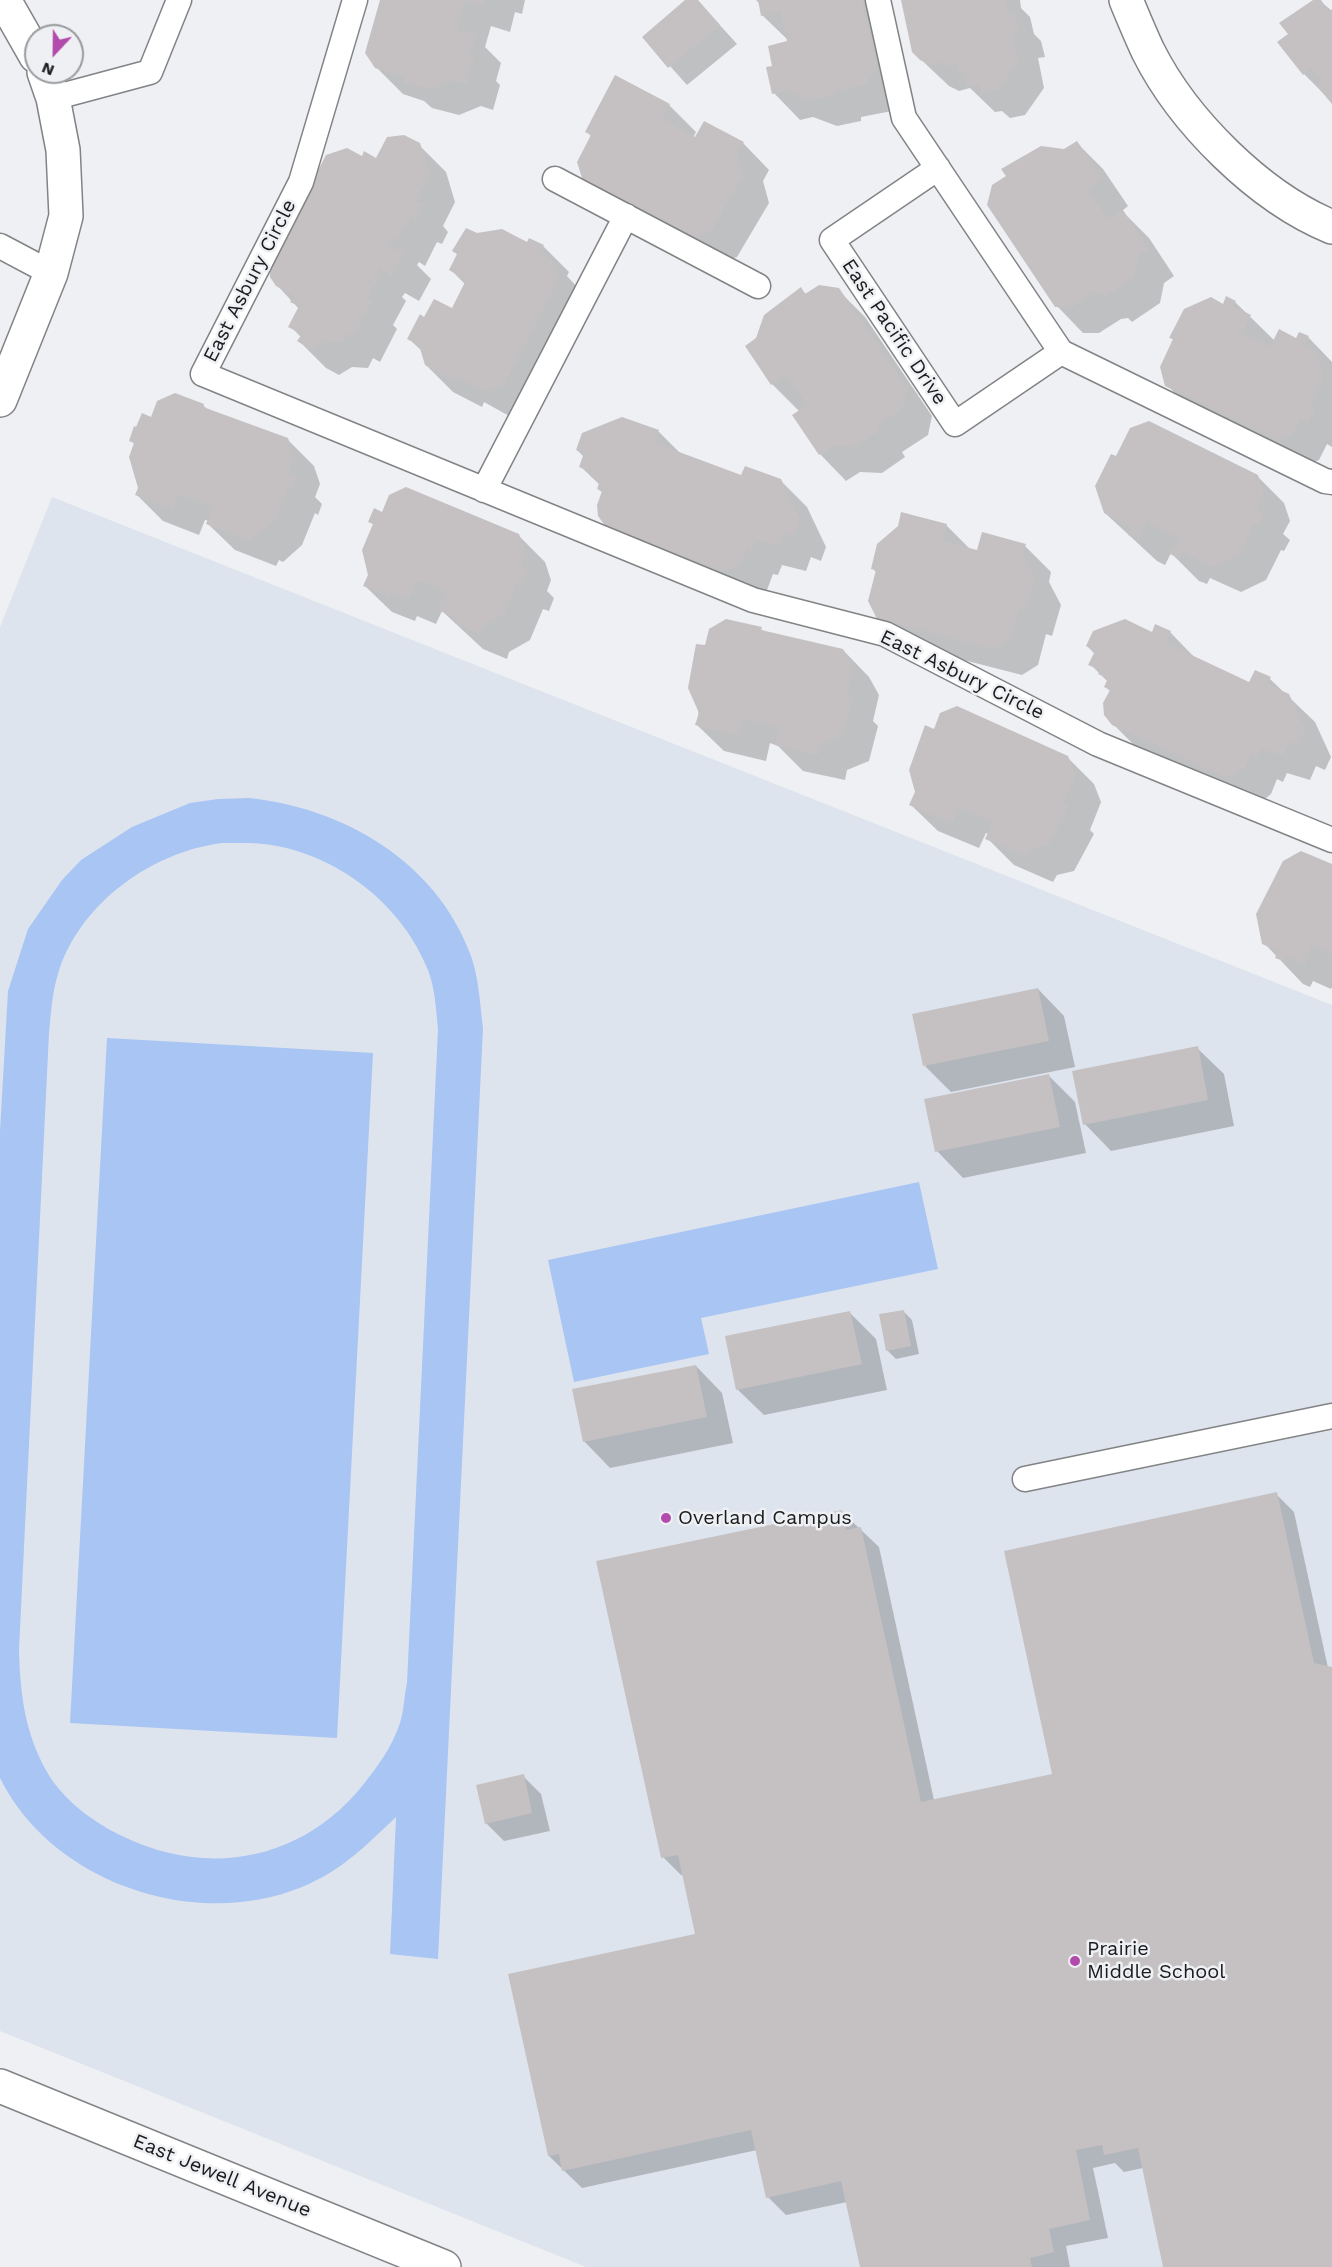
<!DOCTYPE html>
<style>
body{margin:0}
#map{position:relative;width:1332px;height:2267px;overflow:hidden;background:#eef0f3;font-family:"Work Sans",sans-serif}
canvas{display:block}
.north{position:absolute;left:24px;top:24px;width:60px;height:60px;box-sizing:border-box;background:#eef0f3;border:2px solid #999b9d;border-radius:50%;rotate:202deg;font-size:16px;font-weight:700;line-height:24px;text-align:center;color:#1a1b1c}
.north::after{content:'';display:block;margin:auto;width:21px;height:27px;background:#b34bad;clip-path:polygon(50% 0,100% 100%,50% 72%,0 100%)}
</style>
<div id="map">
<canvas width="1332" height="2267"></canvas>
<div class="north">N</div>
</div>
<script>
const context = document.querySelector('canvas').getContext('2d');
context.lineJoin = 'round';
function paint(path, color) { context.fillStyle = color; context.fill(path, 'evenodd'); }
function strokePath(path, color, width, dash) { context.strokeStyle = color; context.lineWidth = width; context.lineCap = dash ? 'butt' : 'round'; context.setLineDash(dash || []); context.stroke(path); }
function label(font, color, halo, rows, align = 'center') {
  context.font = font + ' "Work Sans",sans-serif'; context.lineWidth = 5; context.setLineDash([]); context.textBaseline = 'middle'; context.strokeStyle = halo; context.fillStyle = color; for (const [text, x, y, turn = 0] of rows) {
    context.save(); context.translate(x, y); context.rotate((+turn || 0) * Math.PI / 180); context.textAlign = isNaN(turn) ? turn : align; if (halo) context.strokeText(text, 0, 0); context.fillText(text, 0, 0); context.restore();
  }
}
const built = new Path2D(`
 M52,497L1332,1005V2267H586L0,2031V627Z`);
const green = new Path2D(`
 M249,798C344,808 437,862 471,956C479,979 480,1004 483,1028L438,1959L390,1954L396,1817C365,1846 343,1870 302,1887C195,1931 52,1883 0,1778V1131L8,991L28,929L62,880L81,860L132,827L190,803L218,799ZM222,843C240,843 259,842 277,846C343,859 403,907 428,970C435,988 436,1009 438,1029L407,1683C404,1696 404,1711 400,1723C392,1747 378,1766 363,1785C302,1861 208,1878 122,1836C93,1822 63,1800 47,1772C25,1734 20,1693 19,1650L49,1033C51,1013 52,993 58,974C79,904 151,852 222,843Z
 M107,1038L373,1053L337,1738L70,1723Z
 M919,1182L938,1269L701,1318L709,1354L574,1382L548,1260Z`);
const shadow = new Path2D(`
 M382,0H525L522,14L515,12L510,32L491,26L485,47L501,63L496,81L500,85L493,110L481,106L459,115L432,108L424,101L403,94L376,67Z
 M688,0H697L737,44L687,85L644,37Z
 M756,0H882L892,111L861,117V121L837,126L813,117L800,120L774,93V67L790,42L762,15L760,4Z
 M902,0H1020L1021,8L1030,17L1034,34L1041,41L1045,57L1038,58L1044,88L1025,115L1010,118L1002,111L995,112L970,88L959,91L949,86L913,52Z
 M1315,0H1319L1332,11V102L1304,74L1290,34Z
 M669,105L696,132L693,138L743,143L769,170L763,181L769,203L737,257L720,264L611,207L592,137L587,132Z
 M1077,143L1103,169L1128,206L1122,211L1149,238L1174,276L1164,283L1160,303L1132,322L1128,318L1121,319L1099,333H1083L1057,306L1064,151Z
 M419,145L446,172L455,202L443,226L448,232L442,244L437,242L425,266L419,262L417,265L431,279L419,301L405,293L402,297L406,301L393,325L397,329L380,362L373,358L368,368L352,367L339,375L326,368L299,341L301,337L290,326L299,309L277,285L362,158L377,160Z
 M477,234L543,246L569,272L567,276L578,288L511,417L484,402L482,407L453,392L426,365L423,352L409,339L425,319L452,310L465,284L451,270Z
 M801,289L807,295L838,290L865,317L932,416L928,435L902,452L905,457L882,473L860,472L846,481L820,454L794,415L800,412L772,384L758,339Z
 M1235,302L1275,341L1308,337L1332,362V447L1327,444L1319,460L1303,466L1194,412L1167,385L1174,341L1171,337Z
 M203,405L209,411L287,439L314,466L320,484L315,497L322,504L318,515L315,513L302,545L283,562L279,560L276,566L235,550L208,524L209,521L205,520L199,535L163,521L137,495L139,488L135,445L131,440L152,419Z
 M622,418L659,432L681,454L742,477L780,480L807,507L826,547L821,561L811,557L806,571L782,565L778,575L773,574L767,590L759,595L634,553L607,526L603,493L598,489L600,485L581,467L584,457L577,450Z
 M1257,476L1284,503L1290,521L1283,534L1290,540L1284,551L1281,550L1266,580L1241,592L1210,578L1207,584L1199,581L1171,553L1165,565L1157,561L1105,513Z
 M383,514L518,535L545,562L551,580L547,591L554,598L549,611L543,609L530,640L509,652L507,659L483,649L442,611L436,624L417,616L415,621L392,612L365,586L369,575L374,525L370,521Z
 M946,525L971,550L978,552L1025,546L1051,572L1049,582L1061,605L1052,636L1046,634L1038,665L1022,675L905,645L878,618L877,573L872,568Z
 M761,629L765,632L843,650L869,677L879,695L873,721L878,726L869,761L847,770L845,780L803,771L778,746L770,743L766,761L724,751L697,725L706,647Z
 M1170,632L1197,660L1249,684L1270,679L1315,722L1331,757L1325,770L1316,766L1310,780L1287,773L1283,782L1277,779L1271,794L1262,801L1140,751L1113,724L1111,692L1106,687L1108,682L1090,664L1095,654L1087,646Z
 M935,731L1067,757L1094,784L1101,802L1090,830L1094,834L1074,871L1057,875L1053,882L1014,865L987,838L989,834L986,833L979,848L938,831L911,805Z
 M1332,865V987L1331,989L1313,981L1310,987L1303,984L1264,943Z
 M1038,989L1064,1016L1075,1067L951,1092L925,1066Z
 M1197,1048L1224,1074L1234,1126L1111,1151L1085,1124Z
 M1049,1076L1075,1102L1086,1153L963,1178L937,1151Z
 M903,1311L912,1320L919,1354L896,1359L887,1350Z
 M850,1313L876,1339L887,1390L764,1415L737,1389Z
 M696,1366L722,1393L733,1443L610,1468L584,1441Z
 M1276,1494L1294,1512L1328,1668H1332V2267H1165L1143,2168L1124,2172L1115,2163L1093,2168L1108,2238L1066,2246L1070,2267H862L847,2202L786,2215L768,2197L757,2150L582,2188L549,2156L697,1935L684,1875H681L663,1857L841,1511L879,1547L934,1800L1054,1775Z
 M523,1776L541,1794L550,1831L504,1841L486,1823Z`);
const building = new Path2D(`
 M380,0H465L457,30L476,35L469,55L474,57L466,84L454,80L431,89L403,82L405,77L375,68L365,53Z
 M465,0H485L483,6Z
 M685,0H698L720,25L668,68L642,37Z
 M758,0H862L877,68L865,85L835,91V95L810,100L785,91L772,94L766,67L772,66L768,46L787,41L781,11L761,16Z
 M901,0H1006L1009,15L1015,13L1019,30L1012,32L1018,61L999,89L982,93L980,84L967,86L963,72L959,73L957,64L947,66L946,61L932,65L920,60L912,52Z
 M1313,0H1321L1329,12L1332,9V104L1316,85L1322,80L1312,68L1303,75L1277,42L1288,34L1279,23Z
 M615,75L670,104L662,119L695,137L704,121L744,142L737,154L743,176L711,231L692,239L583,181L577,162L591,135L585,132Z
 M404,135L420,143L430,175L416,201L423,204L415,219L411,216L398,240L392,237L387,247L395,252L397,247L405,251L392,276L378,268L376,271L381,273L367,299L372,301L353,336L347,333L342,342L325,341L312,350L297,341L302,334L288,327L299,306L290,302L294,296L276,286L270,277L269,265L326,155L347,148L362,156L364,151L376,158L387,137Z
 M1077,141L1103,179L1088,190L1108,220L1123,210L1149,249L1138,256L1134,277L1105,297L1101,292L1097,295L1093,293L1072,307H1055L987,205L992,185L1006,176L1001,169L1041,146L1064,149Z
 M466,228L477,233L502,229L527,242L529,238L544,245L539,253L552,259L559,279L504,385L484,391L457,377L455,381L425,365L419,345L407,339L420,314L424,317L434,299L452,308L466,280L449,270L457,254L452,251Z
 M819,285L839,288L907,388L902,409L877,425L880,430L855,447L834,446L819,455L792,415L807,405L786,375L771,385L745,346L756,338L764,315L801,287L805,294Z
 M1226,296L1236,301L1233,306L1251,315L1242,333L1270,347L1279,329L1296,338L1299,332L1309,336L1304,345L1317,351L1323,380L1310,406L1315,409L1308,423L1300,419L1293,434L1276,440L1165,386L1160,367L1173,339L1169,338L1184,309L1211,297L1223,304Z
 M175,393L204,404L203,407L288,438L294,457L288,473L297,476L292,489L288,488L276,519L255,536L252,535L250,541L206,524L213,507L179,494L173,510L135,495L138,488L129,457L134,443L129,441L134,426L136,427L142,413L151,417L157,401Z
 M622,417L659,430L655,443L741,475L745,466L781,479L800,520L794,536L785,532L779,546L755,540L752,550L747,548L741,563L732,569L720,570L606,527L598,516L597,505L602,491L597,489L600,480L590,476L592,472L579,467L584,453L576,450L582,433Z
 M1149,421L1258,475L1264,494L1256,509L1264,513L1258,526L1254,524L1240,554L1213,567L1183,552L1180,559L1170,554L1179,538L1147,522L1139,539L1128,535L1132,527L1104,513L1095,486L1111,454L1116,456L1130,428Z
 M406,487L519,534L526,553L520,567L528,570L522,585L517,583L504,614L483,626L480,634L455,623L457,618L438,610L446,592L417,580L409,599L391,591L389,596L363,586L368,575L362,550L373,524L368,522L374,508L382,512L389,495Z
 M901,512L947,524L942,541L977,550L982,532L1026,544L1023,554L1035,577L1026,610L1019,609L1012,638L995,649L877,619L868,601L876,570L871,569L877,544L898,526Z
 M726,619L762,627L761,630L843,649L853,667L846,698L852,699L843,735L821,744L818,755L775,745L779,727L744,718L739,736L695,725L699,713L688,688L696,644L705,645L709,629Z
 M1125,619L1152,632L1155,624L1171,631L1166,643L1249,682L1255,670L1271,677L1267,684L1289,694L1305,729L1298,744L1290,741L1283,755L1261,748L1256,757L1251,754L1245,767L1235,775L1223,776L1112,725L1104,715L1103,703L1110,690L1104,687L1108,678L1098,674L1101,670L1088,665L1095,651L1086,646L1093,631Z
 M957,706L1068,756L1076,775L1063,804L1068,806L1048,845L1030,849L1027,856L985,839L993,822L959,807L952,823L909,805L915,792L909,770L925,725L934,729L940,713Z
 M1301,851L1332,864V953L1312,945L1305,964L1286,956L1284,961L1275,958L1278,951L1262,944L1256,914L1283,861Z
 M1038,988L1049,1041L923,1066L912,1014Z
 M1198,1046L1208,1100L1083,1125L1072,1071Z
 M1049,1074L1060,1127L935,1152L924,1099Z
 M904,1310L911,1346L886,1351L879,1314Z
 M850,1311L862,1364L736,1390L725,1336Z
 M696,1365L707,1417L583,1442L572,1389Z
 M1277,1492L1314,1663L1332,1667V2267H1163L1138,2148L1104,2155L1102,2145L1076,2150L1090,2220L1049,2229L1054,2252L1030,2258L1032,2267H860L841,2181L766,2198L751,2130L562,2171L559,2154L548,2156L508,1974L695,1934L678,1855L661,1858L596,1561L842,1510L846,1530L861,1527L921,1802L1052,1774L1004,1551Z
 M524,1774L532,1813L485,1824L476,1785Z`);
const lane = new Path2D(`
 M355,0L301,182L203,374L753,600L885,634L1098,744L1332,840
 M878,0L904,118L1061,352L1325,481L1332,482
 M53,98L150,72L179,0
 M938,168L832,240L955,424L1061,352
 M555,179L758,286
 M0,246L51,273
 M484,490L626,216
 M1025,1479L1332,1416`);
const street = new Path2D(`
 M4,0L36,56
 M1126,0C1133,17 1140,34 1148,51C1183,121 1259,197 1332,227
 M0,400L51,273L66,216L63,150L53,98L44,72`);
const secondary = new Path2D(`
 M0,2086L444,2267`);
const markers = [
 [666,1518,6,"#b34bad"],
 [1075,1961,6,"#b34bad"]
];
const streetNames = [
 ["East Asbury Circle",250,281,-63],
 ["East Pacific Drive",894,332,56],
 ["East Asbury Circle",962,675,26],
 ["East Jewell Avenue",222,2176,22]
];
const poiNames = [
 ["Overland Campus",678,1518],
 ["Prairie",1087,1949],
 ["Middle School",1087,1972]
];
paint(built, '#dee4ed');
paint(green, '#a8c5f4');
paint(shadow, '#0003');
paint(building, '#c5c1c2');
strokePath(lane, '#818385', 27);
strokePath(street, '#818385', 36);
strokePath(secondary, '#818385', 36);
strokePath(lane, '#fff', 24);
strokePath(street, '#fff', 33);
strokePath(secondary, '#fff', 33);
for (const [x, y, r, color] of markers) { const dot = new Path2D(); dot.arc(x, y, r, 0, 2 * Math.PI); context.fillStyle = color; context.fill(dot); strokePath(dot, '#eef0f3', 2); }
label('20px', '#1a1b1c', '#eef0f3', streetNames);
label('20px', '#1a1b1c', '#eef0f3', poiNames, 'left');
</script>
